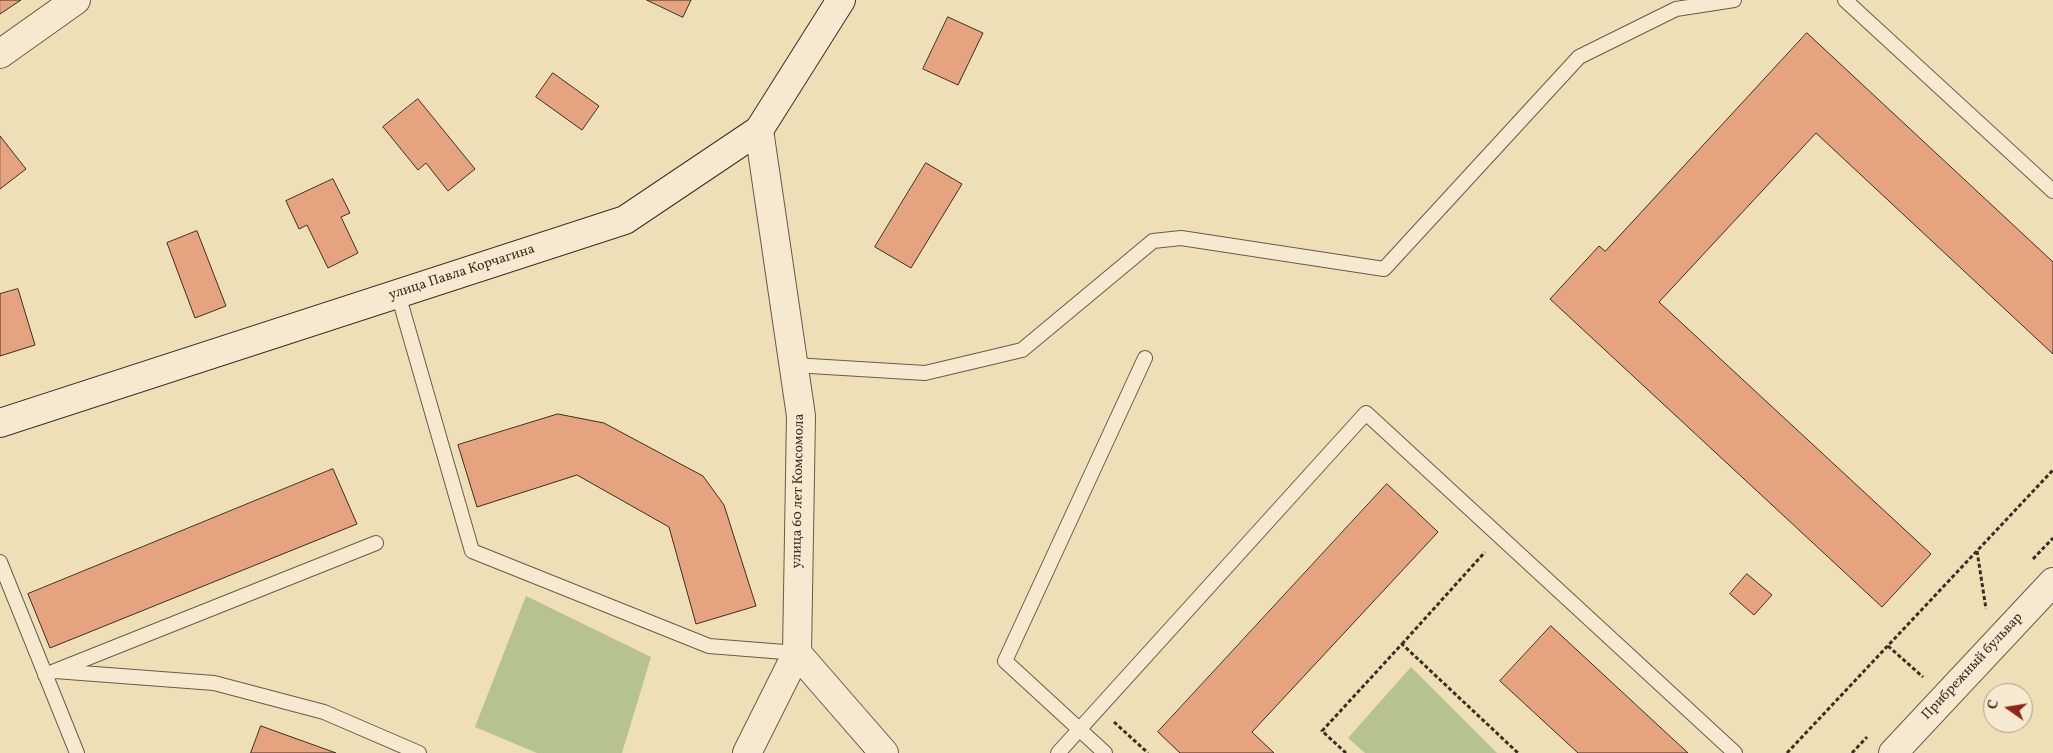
<!DOCTYPE html>
<meta charset="utf-8">
<style>
body{margin:0}
#map{position:relative;width:2053px;height:753px;overflow:hidden;background:#efdfb7;font-family:Vollkorn,serif}
canvas{display:block}
.north{position:absolute;left:1983px;top:683px;width:50px;height:50px;box-sizing:border-box;background:#f5ead0;border:1px solid #ab9f8c;border-radius:50%;rotate:283deg;font-size:14px;font-weight:700;line-height:20px;text-align:center;color:#3c2e27}
.north::after{content:'';display:block;margin:auto;width:18px;height:22px;background:#8f2418;clip-path:polygon(50% 0,100% 100%,50% 72%,0 100%)}
</style>
<div id="map">
<canvas width="2053" height="753"></canvas>
<div class="north">С</div>
</div>
<script>
const context = document.querySelector('canvas').getContext('2d');
context.lineJoin = 'round';
function paint(path, color) { context.fillStyle = color; context.fill(path, 'evenodd'); }
function strokePath(path, color, width, dash) { context.strokeStyle = color; context.lineWidth = width; context.lineCap = dash ? 'butt' : 'round'; context.setLineDash(dash || []); context.stroke(path); }
function label(font, color, halo, rows, align = 'center') {
  context.font = font + ' Vollkorn,serif'; context.lineWidth = 5; context.setLineDash([]); context.textBaseline = 'middle'; context.strokeStyle = halo; context.fillStyle = color; for (const [text, x, y, turn = 0] of rows) {
    context.save(); context.translate(x, y); context.rotate((+turn || 0) * Math.PI / 180); context.textAlign = isNaN(turn) ? turn : align; if (halo) context.strokeText(text, 0, 0); context.fillText(text, 0, 0); context.restore();
  }
}
const green = new Path2D(`
 M526,596L651,657L622,753H537L475,727Z
 M1411,667L1497,753H1365L1348,738Z`);
const building = new Path2D(`
 M0,0H21L0,14Z
 M647,0H691L683,17Z
 M948,17L983,33L958,85L923,69Z
 M1807,33L2053,262V354L1816,133L1659,302L1931,554L1882,607L1550,299L1599,246L1605,251Z
 M553,73L599,106L582,130L536,97Z
 M418,99L475,169L448,191L426,163L418,170L383,127Z
 M0,136L26,169L0,189Z
 M926,163L962,184L911,268L875,247Z
 M333,179L350,213L341,217L358,253L328,268L307,225L299,229L286,201Z
 M197,231L226,306L195,318L167,243Z
 M18,289L35,345L0,356V294Z
 M558,414L604,423L703,476L724,505L756,606L696,624L669,527L577,475L477,507L458,445Z
 M333,469L357,524L50,648L28,594Z
 M1387,484L1438,532L1252,732L1274,753H1180L1158,732Z
 M1747,574L1772,595L1754,615L1730,594Z
 M1551,626L1688,753H1578L1500,681Z
 M261,726L336,753H251Z`);
const path = new Path2D(`
 M1977,551L1986,609
 M2033,559L2053,538
 M1402,644L1485,552
 M1888,646L1923,677
 M1114,722L1148,753
 M1346,753L1322,731L1402,644L1518,753
 M1787,753L2053,470
 M1852,753L1867,737`);
const lane = new Path2D(`
 M1845,0L2053,191
 M398,294L472,551L709,646L797,653
 M794,365L925,373L1022,350L1153,241L1181,238L1384,269L1579,57L1676,9L1734,0
 M0,562L77,753
 M55,671L214,683L324,712L419,753
 M45,675L376,543
 M1058,753L1366,413L1735,753
 M1105,753L1005,661L1145,358`);
const street = new Path2D(`
 M0,54L76,0
 M797,653L884,753
 M747,753L797,653L801,416L759,130
 M1893,753L2053,582`);
const secondary = new Path2D(`
 M0,423L625,220L759,130L841,0`);
const streetNames = [
 ["улица Павла Корчагина",462,273,-18],
 ["улица 60 лет Комсомола",799,491,-89],
 ["Прибрежный бульвар",1973,667,-47]
];
paint(green, '#b6c290');
paint(building, '#e6a380');
strokePath(building, '#3c2e27', 1);
strokePath(lane, '#695a4b', 16);
strokePath(street, '#695a4b', 30);
strokePath(secondary, '#3c2e27', 30);
strokePath(path, '#3c2e27', 3, [4, 2.5]);
strokePath(lane, '#f5ead0', 14);
strokePath(street, '#f5ead0', 28);
strokePath(secondary, '#f5ead0', 28);
label('14px', '#3c2e27', '#f5ead0', streetNames);
</script>
